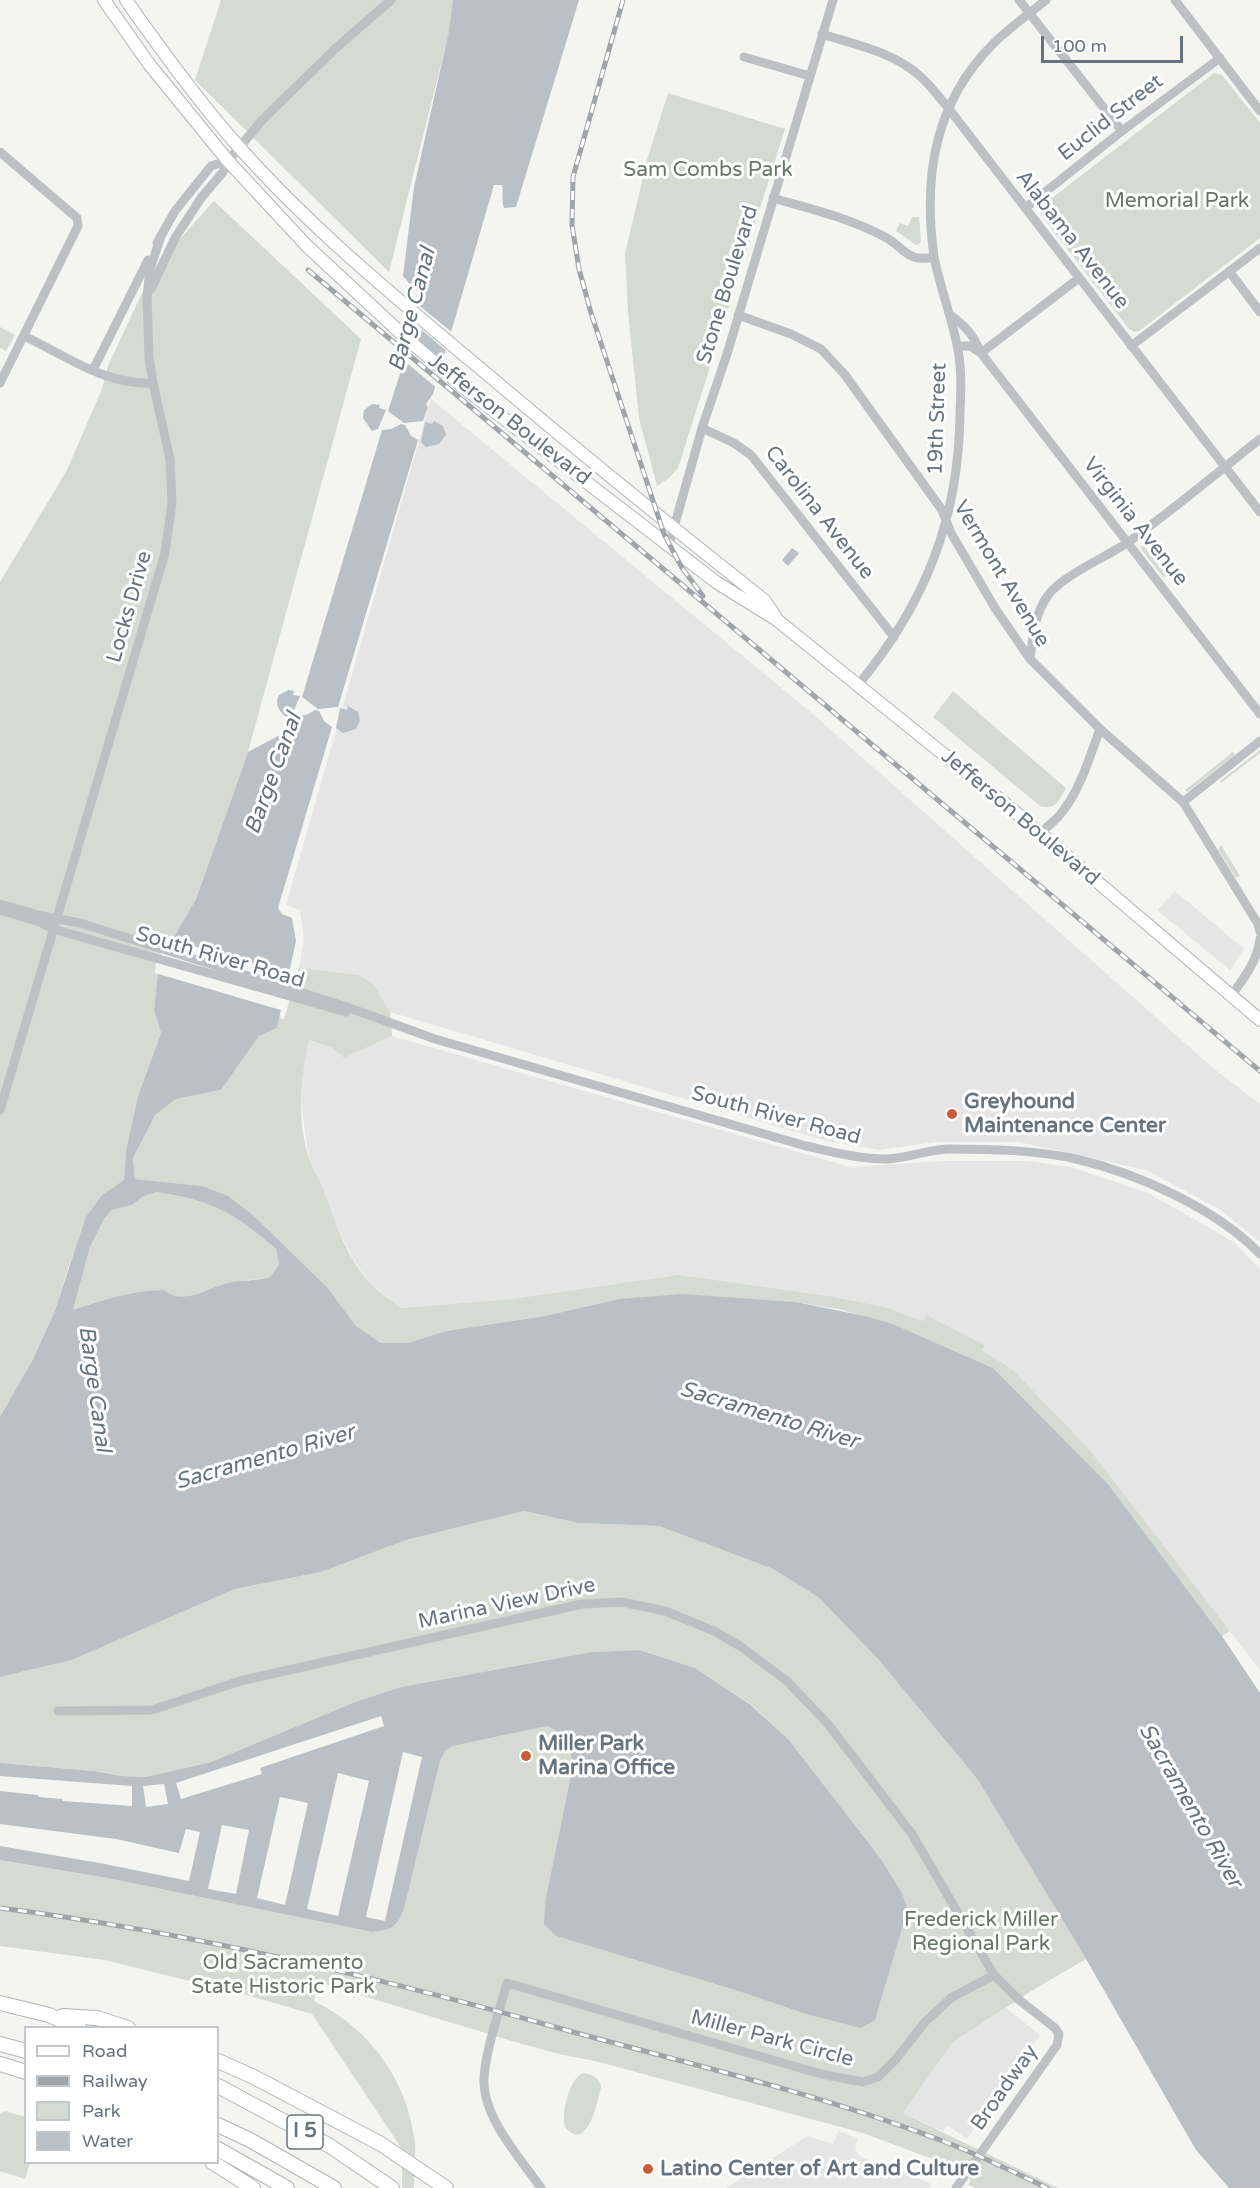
<!DOCTYPE html>
<style>
body{margin:0}
#map{position:relative;width:1260px;height:2188px;overflow:hidden;background:#f4f4f1;font-family:"Varela Round",sans-serif}
canvas{display:block}
.legend{position:absolute;left:24px;top:2026px;width:195px;height:138px;box-sizing:border-box;background:#fff;border:2px solid #c2c7cb;margin:0;padding:8px 10px;list-style:none;font-size:18px;color:#67747e}
.legend li{display:flex;align-items:center;gap:12px;height:30px}
.legend b{width:30px;border:2px solid #c2c7cb}
.scale{position:absolute;left:1041px;top:36px;width:142px;height:27px;box-sizing:border-box;border:3px solid #67747e;border-top:0;padding-left:8px;font-size:18px;line-height:21px;white-space:nowrap;color:#67747e;-webkit-text-stroke:4px #fff;paint-order:stroke}
</style>
<div id="map">
<canvas width="1260" height="2188"></canvas>
<ul class="legend">
<li><b style="height:8px;background:#fff"></b>Road</li>
<li><b style="height:8px;background:#9fa5a9"></b>Railway</li>
<li><b style="height:16px;background:#d5dad2"></b>Park</li>
<li><b style="height:16px;background:#b9c1c6"></b>Water</li>
</ul>
<div class="scale">100 m</div>
</div>
<script>
const context = document.querySelector('canvas').getContext('2d');
context.lineJoin = 'round';
function paint(path, color) { context.fillStyle = color; context.fill(path, 'evenodd'); }
function strokePath(path, color, width, dash) { context.strokeStyle = color; context.lineWidth = width; context.lineCap = dash ? 'butt' : 'round'; context.setLineDash(dash || []); context.stroke(path); }
function label(font, color, halo, rows, align = 'center') {
  context.font = font + ' "Varela Round",sans-serif'; context.lineWidth = 6; context.setLineDash([]); context.textBaseline = 'middle'; context.strokeStyle = halo; context.fillStyle = color; for (const [text, x, y, turn = 0] of rows) {
    context.save(); context.translate(x, y); context.rotate((+turn || 0) * Math.PI / 180); context.textAlign = isNaN(turn) ? turn : align; if (halo) context.strokeText(text, 0, 0); context.fillText(text, 0, 0); context.restore();
  }
}
const built = new Path2D(`
 M431,399L813,714L1213,1068L1260,1104V1242L1219,1209L1146,1170L1019,1142H935L879,1150L827,1141L390,1012L374,985L299,968L304,939L300,910L286,905Z
 M1175,891L1244,949L1230,970L1157,910Z
 M392,1036L850,1167L945,1161H1027L1071,1167L1148,1193L1234,1242L1260,1269V1670L1089,1449L1013,1370L982,1350L984,1345L926,1315L923,1321L885,1307L834,1297L513,1299L401,1308L369,1283L353,1258L330,1214L321,1183L309,1160L301,1102L303,1064L309,1040L331,1047L344,1058Z
 M1006,2008L1040,2035L967,2139L947,2125L943,2131L903,2113L952,2043Z
 M838,2131L858,2138L855,2150L861,2157L932,2184L929,2188H726L807,2136L833,2144Z`);
const green = new Path2D(`
 M221,0H457L389,272L195,80Z
 M1214,73L1222,75L1260,123V238L1139,331L1135,332L1129,329L1042,216L1040,211L1043,205Z
 M668,93L785,129L678,468L669,478L657,486L639,418L628,312L625,254L647,160Z
 M214,201L361,339L248,752L195,901L159,963L154,1010L161,1033L138,1096L126,1150L124,1180L102,1195L69,1265L54,1313L33,1359L0,1417V582L67,470L102,389L108,366L153,269Z
 M912,217H919L921,240L920,243L916,245L896,231L900,223L908,226Z
 M0,327L15,335L6,351L0,348Z
 M1143,545L1167,576L1163,577L1142,550L1141,547Z
 M953,691L1066,788C1059,801 1056,810 1040,806L933,717Z
 M1260,750V753L1221,783L1220,781Z
 M1233,752L1235,755L1187,792L1185,790Z
 M1221,845L1240,876L1236,878L1218,849Z
 M299,968L359,975L374,985L390,1012L392,1036L344,1058L331,1047L309,1040C300,1079 297,1121 309,1159C312,1169 319,1178 323,1188C334,1220 346,1256 369,1282C378,1292 391,1300 401,1308L513,1299L679,1275L834,1297L885,1307L923,1321L926,1315L985,1345L982,1350L1013,1370L1089,1449L1230,1631L1222,1636L1108,1484L993,1368L893,1324L838,1309L796,1302L742,1299H619L545,1316L446,1331L408,1343H381L356,1326L327,1287L254,1216L202,1186L135,1179L133,1158L154,1115L176,1099L221,1090L259,1036L277,1028L279,1018L284,1019Z
 M156,1192C213,1201 232,1211 276,1249L279,1265L270,1277C256,1280 241,1280 227,1283C208,1288 183,1306 164,1290C132,1290 103,1300 73,1310L90,1247L104,1219L112,1210L132,1205L142,1197Z
 M524,1511L578,1523L659,1526L773,1569L818,1597L879,1660L978,1780L1086,1959L1033,1990L952,2043L903,2113L1058,2188H976L968,2185L971,2181L962,2170L863,2133L595,2061L563,2055L515,2042L317,1982L314,2001C371,2029 408,2081 415,2144C416,2157 414,2172 414,2188H402V2149L312,2014L250,1996L105,1960L0,1946V1860L107,1878L372,1932C391,1930 397,1928 404,1909L440,1761L445,1751L453,1746L547,1726C568,1734 569,1745 573,1765L546,1897L556,1936L738,1991L806,2014L875,2020L908,1909L902,1893L881,1859L789,1740L752,1705L695,1668L641,1650L592,1652L401,1687L355,1702L211,1762L146,1777L122,1776L94,1771L0,1763V1677L72,1660L235,1589L321,1572L406,1540Z
 M584,2073C593,2075 599,2077 601,2087C598,2101 587,2154 565,2127C561,2114 569,2077 584,2073Z
 M5,2111L25,2117L26,2162L30,2163L25,2179L0,2171V2114Z`);
const water = new Path2D(`
 M453,0H579L516,207L504,208C501,199 504,194 502,185H494L433,394L426,404L428,407L423,421L404,423L388,411L413,333L423,276H421L418,291L409,283L403,276L414,187L449,31Z
 M372,404L380,405L379,408L386,410L378,429L372,431L363,418L364,410Z
 M434,421L443,426L446,435L439,444L426,447L421,442L425,422L432,424Z
 M401,424L405,425L411,436L418,440L338,707L318,709L302,697L382,430L391,429Z
 M792,548L799,553L788,566L782,560Z
 M288,690L294,691L293,695L300,696L292,715L286,717C279,711 274,704 279,695Z
 M348,706L358,712L360,721L356,729L343,733L336,728L340,708L347,710Z
 M315,710L319,711L324,721L332,727L278,908L282,914L292,918L296,941L277,1028L259,1036L221,1090L176,1099L155,1115L133,1158L135,1179L202,1186L228,1196L254,1216L327,1287L356,1326L381,1343H408L446,1331L545,1316L619,1299L682,1294L796,1302L865,1316L893,1324L993,1368L1108,1484L1222,1636L1260,1693V2188H1229L1196,2150L1086,1959L978,1780L879,1660L818,1597L773,1569L659,1526L578,1523L524,1511L406,1540L321,1572L235,1589L72,1660L0,1677V1417L33,1359L54,1313L86,1217L102,1195L124,1180L126,1150L138,1096L161,1033L154,1010L159,963L196,899L248,752L293,728L296,716L306,715ZM156,1192C213,1201 232,1211 276,1249L279,1265L270,1277C256,1281 241,1280 227,1283C208,1288 183,1306 164,1290C132,1290 103,1300 73,1310L90,1247L104,1219L112,1210L132,1205L142,1197Z
 M640,1650L695,1668L751,1705L789,1740L881,1859L902,1893L908,1909L875,2020L861,2028L806,2014L738,1991L556,1936L544,1924L546,1897L573,1765C569,1745 568,1735 547,1726L453,1746L445,1751L440,1761L404,1909C397,1928 391,1930 372,1932L107,1878L0,1860V1763L94,1771L122,1776L146,1777L211,1762L355,1702L401,1687L592,1652Z`);
const pier = new Path2D(`
 M416,303L453,333L448,352L412,322Z
 M410,333L445,362L438,389L402,359Z
 M170,939L292,975L284,1011L155,973L156,962Z
 M381,1716L384,1726L260,1768L262,1774L181,1799L176,1783Z
 M403,1752L422,1757L385,1921L366,1917Z
 M338,1773L369,1781L338,1916L307,1909Z
 M0,1776L132,1786V1806L63,1801L62,1799L39,1797L38,1795L0,1791Z
 M164,1784L168,1804L146,1807L143,1786Z
 M280,1797L308,1803L285,1905L257,1898Z
 M0,1824L116,1839L179,1853L186,1829L200,1832L189,1881L105,1864L0,1846Z
 M222,1825L249,1830L236,1894L208,1889Z`);
const minor = new Path2D(`
 M1019,0L1122,131
 M1175,0L1260,111
 M822,34C856,45 894,52 921,77C931,86 940,98 949,109L1260,512
 M744,57L810,76
 M0,152L77,218L78,226L0,383
 M773,198C810,209 850,218 885,237C905,248 907,263 934,257C940,287 951,315 957,345C962,367 961,391 960,413C959,519 925,604 858,685
 M1025,208L1122,131L1220,58
 M157,243L175,211L211,166L228,161
 M934,257C923,177 934,103 993,44C1009,28 1029,14 1046,0
 M1229,271L1260,312
 M151,289L175,238L201,198L223,172L228,161L263,119L336,48L391,0
 M738,315L791,334L821,349L845,375L942,510L951,533L995,608L1030,659L1100,729L1183,802L1258,924L1260,932
 M950,315C966,326 974,336 981,353L1079,278
 M24,336C65,355 106,386 153,383
 M957,346H970L981,353L1260,714
 M1131,346L1260,248
 M93,370L148,260
 M702,428L734,443L751,455L894,637
 M669,545L702,428L727,354L833,0
 M1030,659C1033,636 1034,614 1049,594C1065,574 1107,557 1130,541C1174,509 1217,473 1260,439
 M1183,802L1260,741
 M1040,833C1046,828 1052,823 1058,817C1079,794 1089,759 1100,729
 M0,904L42,916L80,923L344,1006L435,1039L806,1146C833,1152 859,1159 887,1159C908,1158 929,1149 950,1149C991,1149 1036,1150 1076,1159C1137,1173 1217,1209 1260,1254
 M0,910L40,922L53,929L346,1012
 M1231,996C1244,978 1257,962 1260,939
 M0,1110L165,553L172,503L170,459L153,383L149,357L147,297L150,269L160,239
 M58,1711L152,1710L240,1681L582,1604L622,1602L665,1611L714,1631L740,1646L787,1681L828,1724L912,1834L994,1975L1018,1999L1055,2028L1059,2034L1057,2045L956,2188
 M541,2188C521,2159 485,2120 484,2083C483,2058 500,2009 507,1983L821,2074L863,2082L878,2077L896,2059L925,2022L951,1998L994,1975`);
const major = new Path2D(`
 M104,0L149,64L228,161L307,246L405,337L463,387L716,582L777,620L1014,811L1260,1020
 M126,0C161,50 198,101 239,147C308,225 389,292 469,359C566,441 664,521 764,600L775,616`);
const highway = new Path2D(`
 M0,2003L49,2015L79,2028
 M63,2016L97,2018L128,2028
 M0,2044L26,2051
 M218,2061L254,2077L381,2144L446,2188
 M0,2064L26,2072
 M218,2086L330,2146L392,2188
 M218,2125L250,2140L334,2188
 M218,2149L287,2188
 M212,2162L253,2188`);
const rail = new Path2D(`
 M623,0L573,177L572,225L579,269L591,313L664,534L682,568L703,596
 M308,270L1260,1071
 M0,1908C188,1932 372,1976 555,2027C681,2062 809,2091 932,2137C972,2151 1009,2170 1047,2188`);
const markers = [
 [952,1114,6,"#cb5b39"],
 [526,1756,6,"#cb5b39"],
 [648,2169,6,"#cb5b39"]
];
const shields = [
 [305,2132,36]
];
const shieldNames = [
 ["I 5",305,2132]
];
const streetNames = [
 ["Euclid Street",1111,118,-38],
 ["Alabama Avenue",1072,240,52],
 ["Stone Boulevard",728,285,-73],
 ["19th Street",938,419,-88],
 ["Jefferson Boulevard",509,420,38],
 ["Carolina Avenue",819,513,52],
 ["Virginia Avenue",1135,522,52],
 ["Vermont Avenue",1001,574,59],
 ["Locks Drive",130,607,-74],
 ["Jefferson Boulevard",1020,818,40],
 ["South River Road",220,958,16],
 ["South River Road",776,1116,15],
 ["Marina View Drive",507,1604,-12],
 ["Miller Park Circle",772,2039,15],
 ["Broadway",1005,2088,-55]
];
const parkNames = [
 ["Sam Combs Park",708,170],
 ["Memorial Park",1177,201],
 ["Frederick Miller",981,1920],
 ["Regional Park",981,1944],
 ["Old Sacramento",283,1963],
 ["State Historic Park",283,1987]
];
const poiNames = [
 ["Greyhound",964,1102],
 ["Maintenance Center",964,1126],
 ["Miller Park",538,1744],
 ["Marina Office",538,1768],
 ["Latino Center of Art and Culture",660,2169]
];
const waterNames = [
 ["Barge Canal",413,310,-75],
 ["Barge Canal",274,774,-70],
 ["Barge Canal",94,1389,82],
 ["Sacramento River",769,1416,17],
 ["Sacramento River",265,1458,-16],
 ["Sacramento River",1190,1806,60]
];
paint(built, '#e4e5e4');
paint(green, '#d5dad2');
paint(water, '#b9c1c6');
paint(pier, '#f4f4f1');
strokePath(major, '#b1b5b8', 14);
strokePath(highway, '#b1b4b6', 16);
strokePath(minor, '#bec1c4', 9);
strokePath(major, '#fff', 12);
strokePath(highway, '#fff', 14);
strokePath(rail, '#9fa5a9', 5);
strokePath(rail, '#fff', 3, [9]);
for (const [x, y, r, color] of markers) { const dot = new Path2D(); dot.arc(x, y, r, 0, 2 * Math.PI); context.fillStyle = color; context.fill(dot); strokePath(dot, '#fff', 2); }
for (const [x, y, w] of shields) { const box = new Path2D(); box.roundRect(x - w / 2, y - 17, w, 34, 4.5); context.fillStyle = '#fff'; context.fill(box); strokePath(box, '#67747e', 1.5); }
label('bold 20px', '#67747e', null, shieldNames);
label('21px', '#67747e', '#fff', streetNames);
label('21px', '#687665', '#fff', parkNames);
label('bold 21px', '#67747e', '#fff', poiNames, 'left');
label('italic 22px', '#63747b', '#fff', waterNames);
</script>
